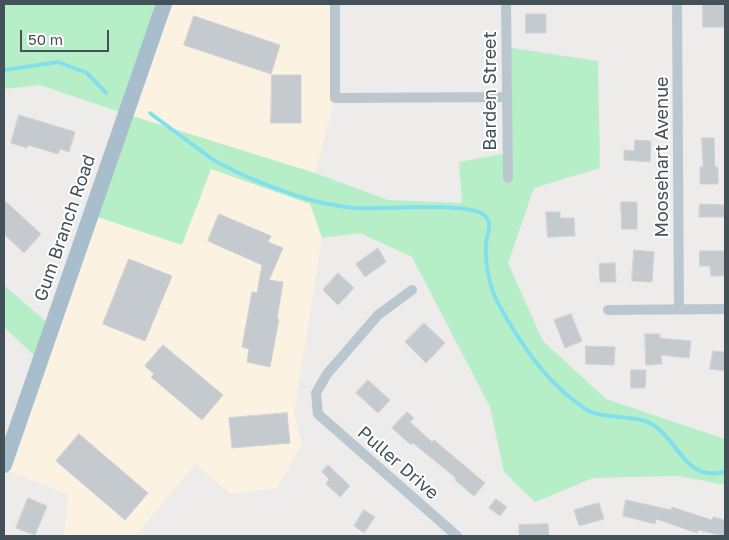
<!DOCTYPE html>
<style>
body{margin:0}
#map{position:relative;width:729px;height:540px;overflow:hidden;background:#eeebeb;font-family:"Golos Text",sans-serif}
canvas{display:block}
.frame{position:absolute;inset:0;border:5px solid #435159;pointer-events:none}
.scale{position:absolute;left:20px;top:30px;width:89px;height:22px;box-sizing:border-box;border:2px solid #435159;border-top:0;padding-left:6px;font-size:15px;line-height:18px;white-space:nowrap;color:#435159;-webkit-text-stroke:4px #fff;paint-order:stroke}
</style>
<div id="map">
<canvas width="729" height="540"></canvas>
<div class="frame"></div>
<div class="scale">50 m</div>
</div>
<script>
const context = document.querySelector('canvas').getContext('2d');
context.lineJoin = 'round';
function paint(path, color) { context.fillStyle = color; context.fill(path, 'evenodd'); }
function strokePath(path, color, width, dash) { context.strokeStyle = color; context.lineWidth = width; context.lineCap = dash ? 'butt' : 'round'; context.setLineDash(dash || []); context.stroke(path); }
function label(font, color, halo, rows, align = 'center') {
  context.font = font + ' "Golos Text",sans-serif'; context.lineWidth = 4; context.setLineDash([]); context.textBaseline = 'middle'; context.strokeStyle = halo; context.fillStyle = color; for (const [text, x, y, turn = 0] of rows) {
    context.save(); context.translate(x, y); context.rotate((+turn || 0) * Math.PI / 180); context.textAlign = isNaN(turn) ? turn : align; if (halo) context.strokeText(text, 0, 0); context.fillText(text, 0, 0); context.restore();
  }
}
const commercial = new Path2D(`
 M164,4H335V98L315,173L126,114Z
 M211,169L310,204L322,238L294,413L302,444L277,488L231,494L195,464L137,534L138,536H64L68,495L4,469L91,215Z`);
const green = new Path2D(`
 M4,4H164L126,114L315,173L388,200L462,203L459,162L507,153L506,47L598,61L600,168L534,188L508,263L543,341L606,399L725,439V485L679,476L593,478L535,502L504,472L490,407L412,257L360,233L322,238L310,204L211,169L182,245L91,215L126,114L40,85L4,89Z
 M4,285L52,327L40,361L4,327Z`);
const stream = new Path2D(`
 M4,70L58,62L87,73L106,93
 M150,113C164,124 179,134 193,145C201,150 209,158 217,162C246,178 292,196 323,203C333,205 343,207 353,208C380,210 467,201 484,215C494,223 487,233 486,243C485,263 489,288 499,305C519,341 543,378 576,402C580,405 584,409 589,411C608,420 638,414 655,426C681,445 685,481 725,472`);
const building = new Path2D(`
 M703,4H725V27H703Z
 M526,14H546V33H526Z
 M194,16L280,45L271,74L184,45Z
 M272,75H301V123H271Z
 M19,115L75,132L69,152L60,149L58,154L28,145L27,148L11,143Z
 M702,138H714L715,167H718V184H700V167H703Z
 M635,140L651,141L650,162L624,160V150L634,151Z
 M4,200L41,234L24,253L4,234Z
 M621,202H637V229H622Z
 M700,204L725,205V217H699Z
 M546,212H560V218H574L575,236L548,237Z
 M219,214L271,236L268,242L283,248L269,280L283,282L277,319H279L270,367L247,362L249,349L242,347L252,292L257,293L262,265L208,241Z
 M378,248L386,262L365,277L356,264Z
 M634,250L654,252L652,282L632,281Z
 M700,251H725V276H711L710,266H700Z
 M129,259L172,276L145,341L103,324Z
 M615,263L616,282H600L599,264Z
 M338,273L354,288L338,305L323,290Z
 M571,314L582,341L565,348L554,320Z
 M424,323L445,343L426,363L405,342Z
 M645,334H660V338L691,341L689,358L661,355L662,364L646,365Z
 M163,345L223,395L202,420L151,377L154,374L145,366Z
 M586,346L615,347L614,365L586,364Z
 M713,351L725,352V371L710,369Z
 M631,370H646L645,388H631Z
 M368,380L390,400L378,413L356,393Z
 M407,412L414,418L410,422L432,442L434,440L485,483L474,496L455,480L456,478L413,443L411,445L392,428Z
 M287,413L290,443L232,448L229,418Z
 M79,434L148,493L125,520L56,461Z
 M328,465L350,486L340,497L326,484L329,479L322,472Z
 M28,498L47,506L35,535L16,528Z
 M496,499L507,507L500,516L489,508Z
 M626,500L671,510L672,507L712,520L713,517L725,520V536L698,530L697,533L656,519L655,524L623,516Z
 M599,503L604,519L579,526L574,510Z
 M364,510L375,517L364,533L354,526Z
 M548,524L549,536H519V525Z`);
const street = new Path2D(`
 M335,4V98L507,97
 M506,4L508,178
 M677,4L679,309
 M412,290L378,315L327,374L316,393L318,414L457,536
 M608,310L725,309`);
const primary = new Path2D(`
 M4,465L164,4`);
const streetNames = [
 ["Barden Street",490,91,-90],
 ["Moosehart Avenue",662,157,-90],
 ["Gum Branch Road",65,228,-71],
 ["Puller Drive",398,463,41]
];
paint(commercial, '#fcf2e2');
paint(green, '#b6efc7');
strokePath(stream, '#82e0ed', 4);
paint(building, '#c5cacf');
strokePath(building, '#cfd2d7', 1);
strokePath(street, '#bbc7cf', 10);
strokePath(primary, '#a9becc', 16);
label('18px', '#435159', '#fff', streetNames);
</script>
